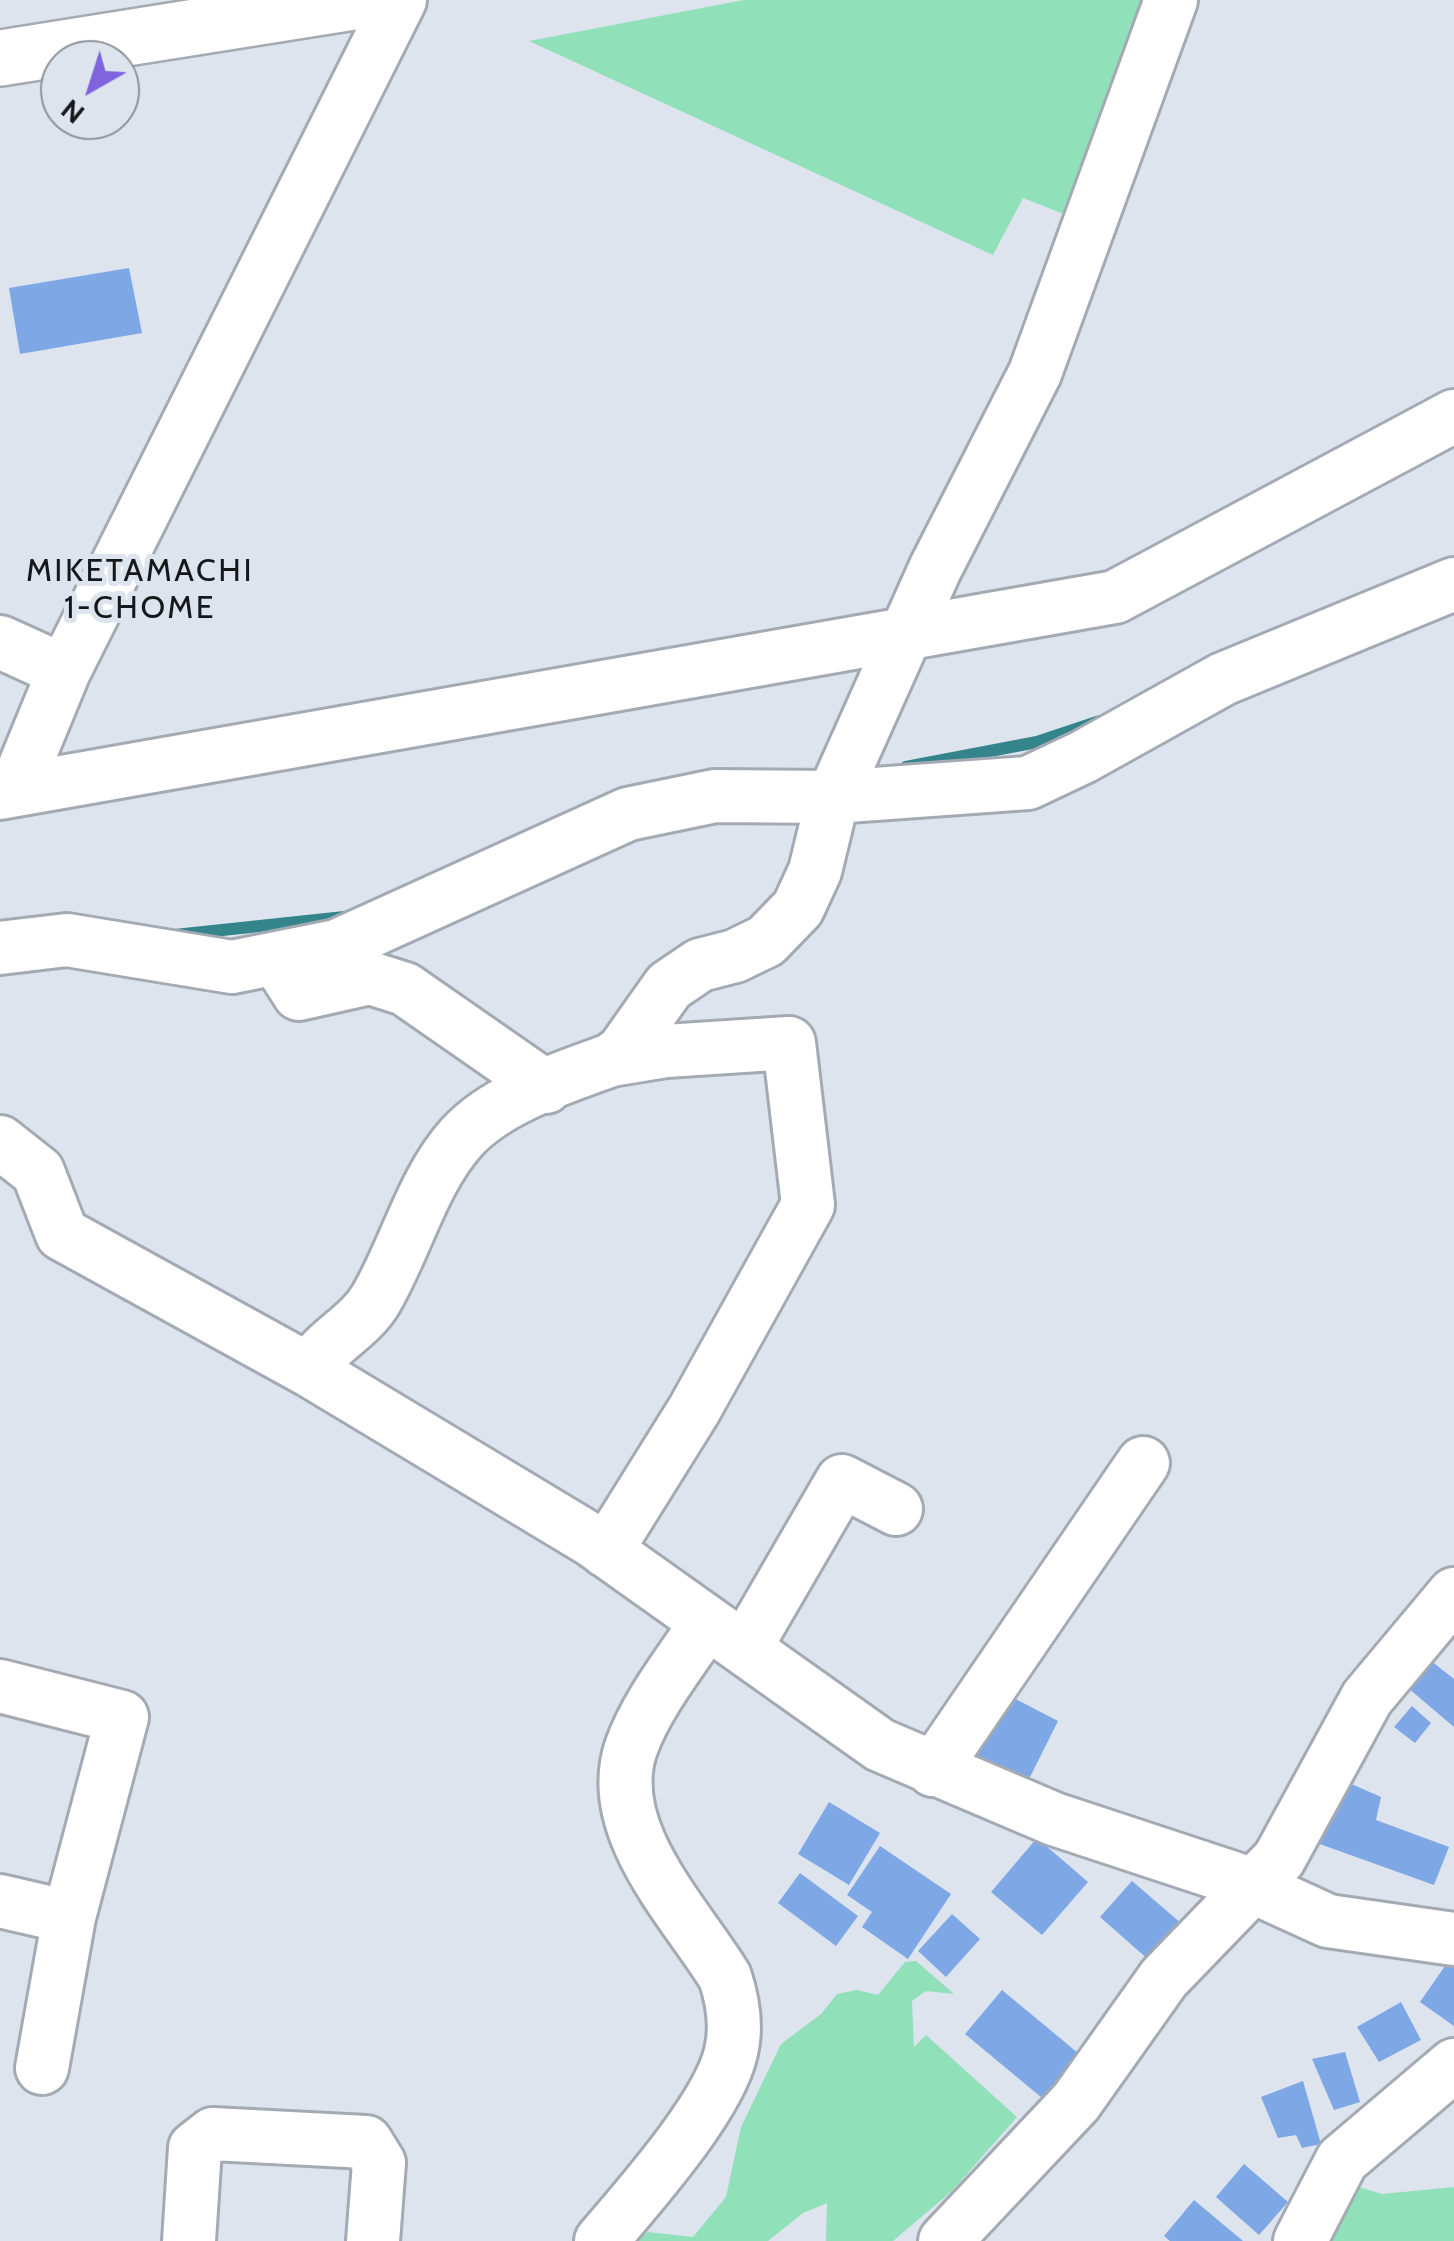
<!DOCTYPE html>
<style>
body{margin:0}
#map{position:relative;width:1454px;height:2241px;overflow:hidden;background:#dde4ed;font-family:Cabin,sans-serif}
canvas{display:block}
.north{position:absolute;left:40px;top:40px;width:100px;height:100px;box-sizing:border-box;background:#dde4ed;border:2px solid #8d9299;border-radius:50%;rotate:219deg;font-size:28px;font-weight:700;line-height:40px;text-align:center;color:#15171a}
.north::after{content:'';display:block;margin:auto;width:35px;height:45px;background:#8063de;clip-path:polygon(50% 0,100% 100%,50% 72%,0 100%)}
</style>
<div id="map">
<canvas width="1454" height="2241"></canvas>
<div class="north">N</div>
</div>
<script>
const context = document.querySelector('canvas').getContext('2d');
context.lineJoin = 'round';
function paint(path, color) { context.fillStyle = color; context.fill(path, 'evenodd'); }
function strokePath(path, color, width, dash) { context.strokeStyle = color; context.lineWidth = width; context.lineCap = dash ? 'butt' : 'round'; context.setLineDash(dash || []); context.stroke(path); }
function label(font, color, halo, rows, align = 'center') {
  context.font = font + ' Cabin,sans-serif'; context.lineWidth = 10; context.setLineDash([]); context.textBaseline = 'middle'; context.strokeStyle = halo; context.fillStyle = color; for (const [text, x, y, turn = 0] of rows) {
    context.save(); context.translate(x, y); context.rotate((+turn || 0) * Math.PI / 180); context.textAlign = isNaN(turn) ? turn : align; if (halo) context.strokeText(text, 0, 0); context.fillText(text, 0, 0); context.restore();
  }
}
const green = new Path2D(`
 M744,0H1159L1074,218L1023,198L993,255L529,41Z
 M916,1961L954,1994L926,1991L912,2001L914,2047L926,2035L1017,2117L952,2191L893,2241H826L827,2203L803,2213L768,2241H636L648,2232L693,2237L726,2197L741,2127L781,2044L821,2014L837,1994L857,1990L878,1995L905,1962Z
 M1359,2187L1382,2194L1454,2187V2241H1312L1348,2190Z`);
const stream = new Path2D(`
 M906,767L1037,742L1100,721
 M175,935L354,916`);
const building = new Path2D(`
 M129,268L142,333L20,354L9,288Z
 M1421,1653L1454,1679V1727L1401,1682Z
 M1006,1694L1058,1721L1023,1791L970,1764Z
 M1412,1706L1431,1723L1415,1743L1394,1727Z
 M1340,1779L1381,1797L1376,1820L1449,1847L1434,1885L1317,1843Z
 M829,1802L880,1833L849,1885L798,1854Z
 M1037,1838L1088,1882L1042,1935L991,1892Z
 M880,1846L951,1894L908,1959L862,1927L872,1912L847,1895Z
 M800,1873L858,1916L836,1946L778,1903Z
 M1132,1881L1182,1924L1150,1961L1100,1917Z
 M952,1914L980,1939L946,1977L918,1951Z
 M1454,1953V2026L1420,2002Z
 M1002,1990L1084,2058L1047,2102L965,2034Z
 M1401,2002L1421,2040L1379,2062L1357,2027Z
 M1345,2052L1360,2102L1334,2110L1312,2059Z
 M1303,2081L1321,2144L1302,2148L1296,2135L1278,2138L1261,2097Z
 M1244,2164L1288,2202L1259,2235L1216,2197Z
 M1194,2200L1243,2241H1170L1164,2236Z`);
const minor = new Path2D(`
 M0,642L64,671
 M15,790L64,671L400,0
 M0,793L1115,597L1454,416
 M0,948L67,940L232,967L337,946L628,814L715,796L833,797L1028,783L1083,757L1223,679L1454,584
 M278,961L299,994L370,978L405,989L546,1087
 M0,1142L38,1172L62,1234L309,1370L593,1541L880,1745L1054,1819L1236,1879L1328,1921L1454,1939
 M309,1370C326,1341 359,1328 376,1299C406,1248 422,1181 462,1137C498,1098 562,1078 611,1060L623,1051L669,986L700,965L735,956L766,941L798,908L815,871L833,797L935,569L1035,373L1171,0
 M606,1551L694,1410L808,1205L789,1043L666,1051L611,1060
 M745,1648L842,1481L896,1509
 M0,1686L122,1717L69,1917L42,2068
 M933,1770L1143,1463
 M0,1901L69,1917
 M189,2241L195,2148L213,2134L366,2142L379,2163L373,2241
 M601,2241C638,2197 719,2107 731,2052C737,2027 733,2001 725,1977C686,1913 603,1830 631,1748C647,1703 681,1662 707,1622
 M945,2241L1076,2102L1164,1978L1279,1859L1367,1698L1454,1594
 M1300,2241L1342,2160L1454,2065`);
const major = new Path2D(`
 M0,58L366,0`);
const neighbourhoodNames = [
 ["MIKETAMACHI",140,572],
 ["1-CHOME",140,609]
];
paint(green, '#90e0ba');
strokePath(stream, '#34848c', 12);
paint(building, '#7ea7e5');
strokePath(minor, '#a4aab3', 58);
strokePath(major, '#a4aab3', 60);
strokePath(minor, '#fff', 52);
strokePath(major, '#fff', 55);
context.letterSpacing = '2.5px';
label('32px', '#15171a', '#dde4ed', neighbourhoodNames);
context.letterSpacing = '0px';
</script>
